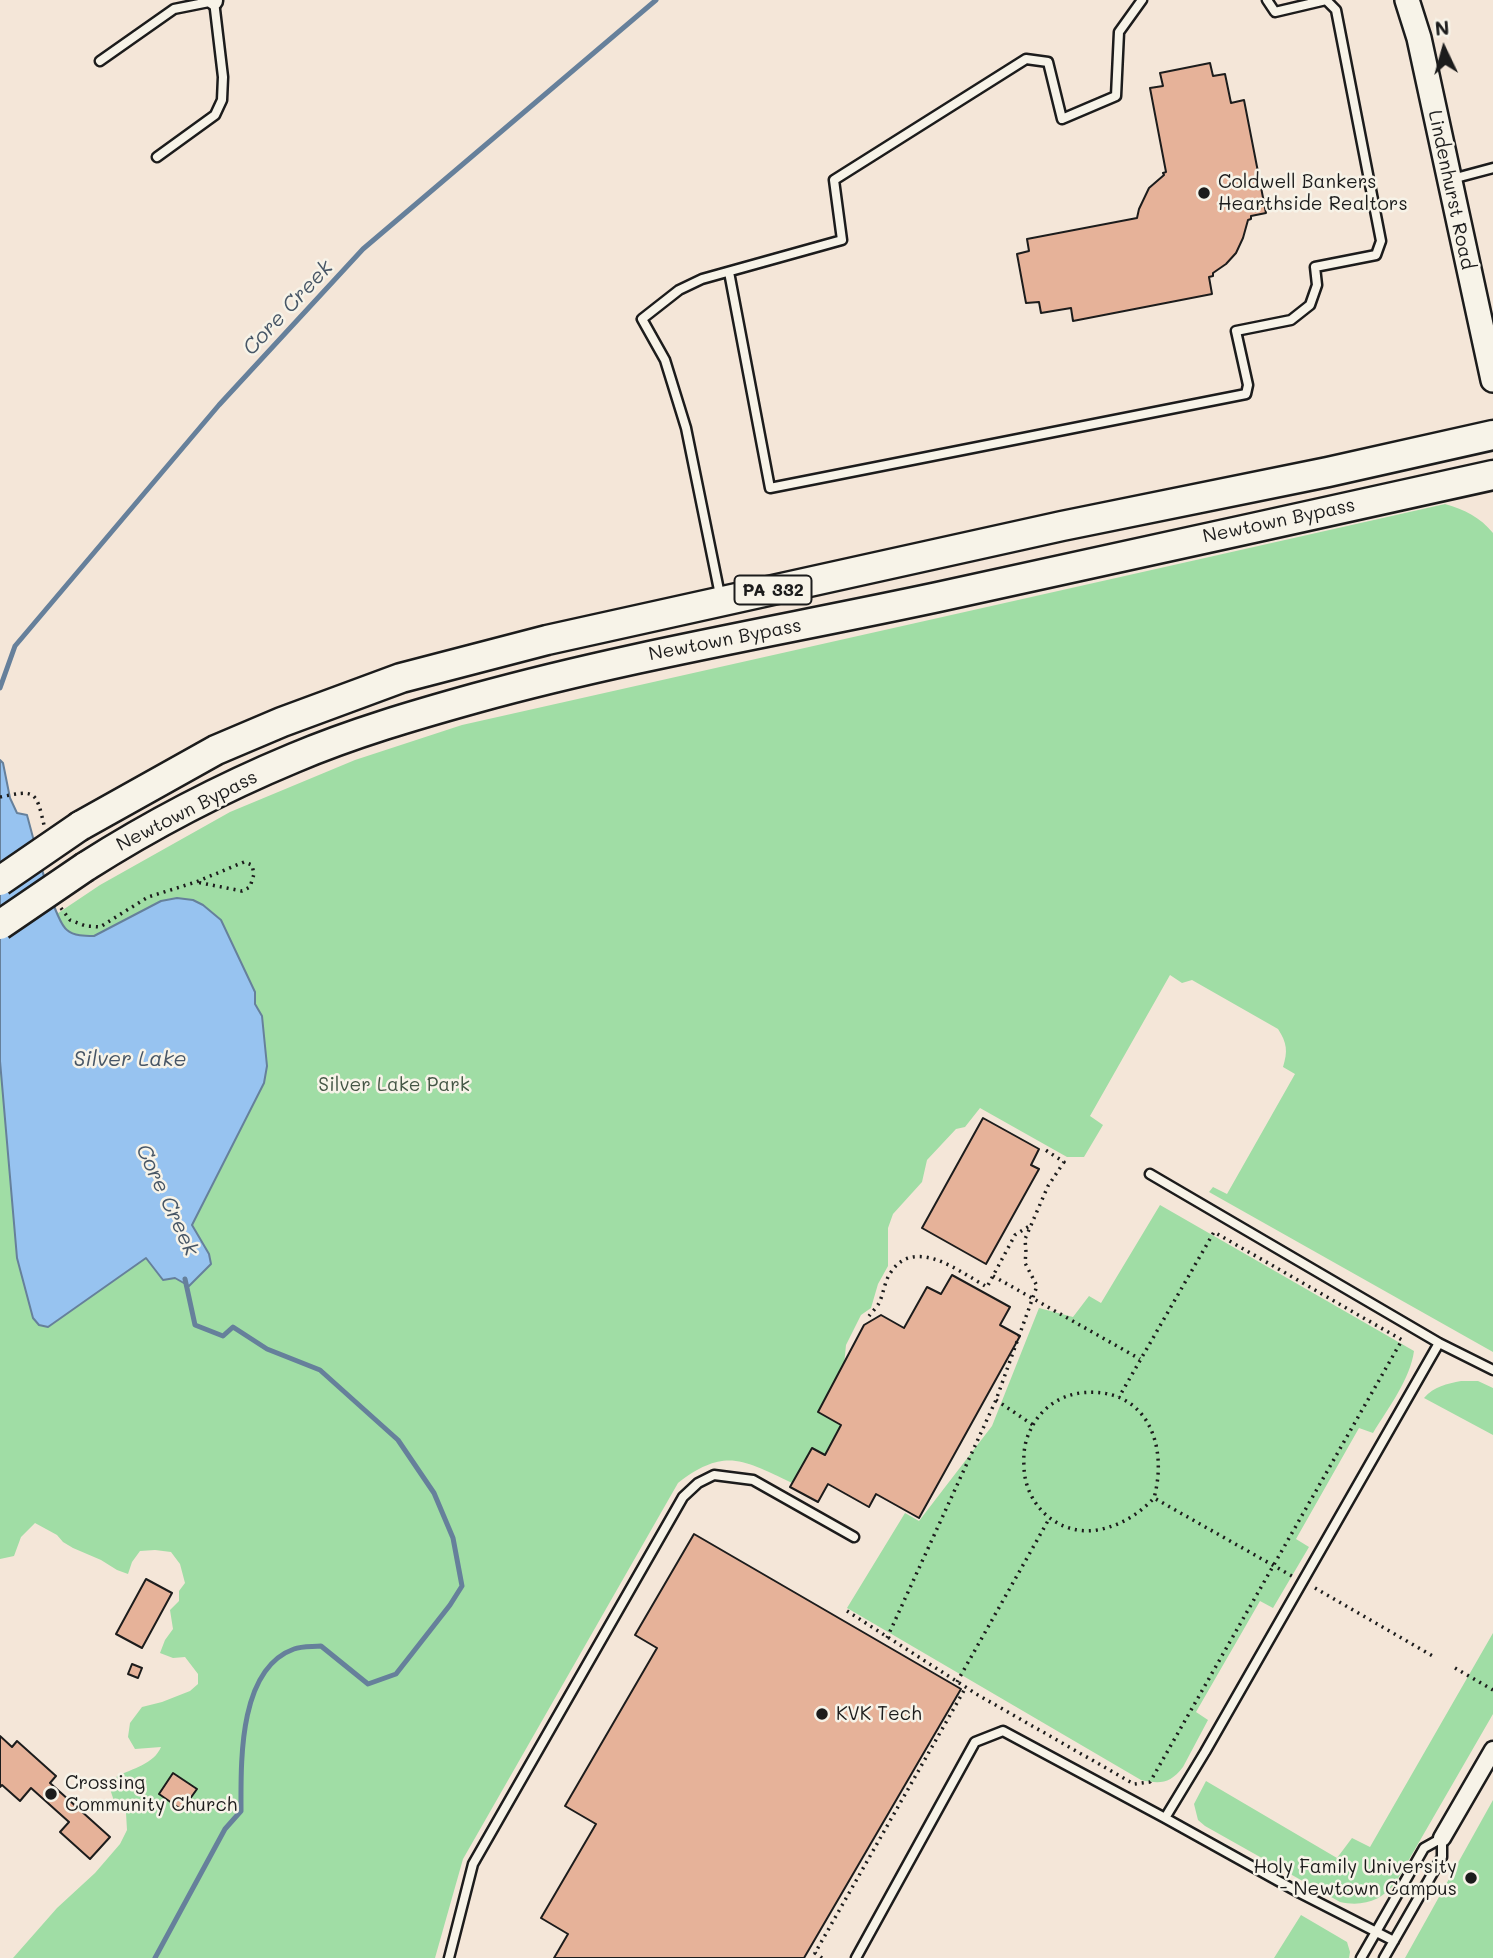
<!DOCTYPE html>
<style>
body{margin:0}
#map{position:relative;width:1493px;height:1958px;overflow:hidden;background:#f4e6d8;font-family:Mali,sans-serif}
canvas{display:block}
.north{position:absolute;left:1409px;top:14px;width:70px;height:70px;-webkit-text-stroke:5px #f7f3e8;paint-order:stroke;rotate:355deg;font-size:19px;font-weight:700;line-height:28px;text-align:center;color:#1c1c1c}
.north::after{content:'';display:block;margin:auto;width:24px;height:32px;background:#1c1c1c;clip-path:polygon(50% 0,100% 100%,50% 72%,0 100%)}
</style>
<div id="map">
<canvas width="1493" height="1958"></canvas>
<div class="north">N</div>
</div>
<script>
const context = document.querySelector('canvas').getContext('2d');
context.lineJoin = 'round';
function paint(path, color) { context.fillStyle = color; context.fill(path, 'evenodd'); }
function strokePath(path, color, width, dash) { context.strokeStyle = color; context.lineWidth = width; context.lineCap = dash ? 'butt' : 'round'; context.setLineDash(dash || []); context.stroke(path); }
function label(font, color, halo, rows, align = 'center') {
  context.font = font + ' Mali,sans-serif'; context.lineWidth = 5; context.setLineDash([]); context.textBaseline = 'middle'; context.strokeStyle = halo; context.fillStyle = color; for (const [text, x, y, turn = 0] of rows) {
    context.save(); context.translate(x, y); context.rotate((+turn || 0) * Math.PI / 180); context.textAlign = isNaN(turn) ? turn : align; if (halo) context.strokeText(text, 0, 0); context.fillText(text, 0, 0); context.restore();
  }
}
const green = new Path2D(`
 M1445,504C1465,510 1480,517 1493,533V1352L1209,1192L1213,1187L1227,1194L1295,1074L1283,1067C1288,1051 1287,1043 1278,1029L1192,980L1182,983L1170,975L1090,1116L1103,1125L1084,1157H1067L980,1108L965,1127L956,1129L927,1160L922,1182L893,1214L888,1228V1266L878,1284L871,1308L861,1315L846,1345L844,1365L818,1412L841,1425L825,1455L812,1448L792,1483C743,1460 725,1447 678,1483L463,1859L435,1958H13L57,1908L95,1873L120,1844L127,1830L126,1813L116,1807L111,1792L117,1776C132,1769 154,1764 161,1747L135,1749L128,1737L130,1723L142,1707L162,1702L190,1691L198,1684V1674L185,1657L173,1658L160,1653L165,1640L173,1629L170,1610L179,1601V1591L185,1583L180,1564L171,1552L155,1550L140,1551L132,1562L128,1574L117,1570L101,1560L73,1548L63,1542L57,1535L35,1523L21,1537L14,1556L0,1559V952L100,885L230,812L355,760L462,725Z
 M1160,1205L1414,1351C1410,1380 1388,1408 1373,1433L1359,1428L1296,1539L1309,1547L1273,1608L1260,1601L1196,1712L1208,1720L1183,1767C1170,1784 1160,1784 1141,1780L847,1608L905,1513L919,1521L992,1426L1039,1308L1073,1317L1089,1296L1101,1303Z
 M1461,1381H1478L1493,1388V1435L1424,1398C1434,1386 1447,1384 1461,1381Z
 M1493,1633V1714L1396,1882C1382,1901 1362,1907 1340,1902L1205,1826L1198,1820L1194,1804L1206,1781L1337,1858L1352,1838L1370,1847Z
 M1493,1800V1958H1405Z
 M1301,1915L1347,1942L1350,1952L1349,1958H1274Z`);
const water = new Path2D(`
 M0,760L3,763L10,798L17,813L27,815C33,837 53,919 67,930C74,936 85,936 94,936L161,901L177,898L193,900L203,905L221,920L255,992V1004L262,1016L267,1066L264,1083L192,1225L209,1254L211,1264L189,1286L175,1278L163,1280L146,1258L48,1327L39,1325L33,1318L17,1258L0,1061Z`);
const stream = new Path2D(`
 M0,688L15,646L219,405L363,249L656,0
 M155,1958L225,1829L241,1811C241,1763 238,1669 294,1649C302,1646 313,1647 321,1646L368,1684L396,1674L450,1605L462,1586L453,1538L434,1493L398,1440L320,1370L267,1349L233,1327L223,1336L195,1325L185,1279`);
const building = new Path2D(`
 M1210,63L1213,76L1225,74L1231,103L1244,100L1266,213L1251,216V219L1248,220L1243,238L1236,253L1226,264L1213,273V276L1209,277L1212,294L1073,321L1071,308L1041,313L1039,302L1026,303L1017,254L1029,251L1027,239L1137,218L1139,209L1149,188L1164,175L1163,173L1166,172L1150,88L1163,86L1160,73Z
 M983,1118L1039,1149L1031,1165L1039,1169L986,1264L922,1228Z
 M952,1275L1010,1307L1000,1325L1020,1336L919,1518L876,1494L869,1507L828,1484L818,1502L790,1487L812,1448L825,1455L841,1425L818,1412L864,1325L881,1315L904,1328L927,1287L941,1294Z
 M694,1534L961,1689L804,1958H554L568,1934L541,1918L596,1824L565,1806L657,1648L635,1635Z
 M146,1579L172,1593L142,1648L116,1634Z
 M132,1664L142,1668L138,1678L128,1674Z
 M0,1736L12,1747L17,1741L56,1776L50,1783L110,1837L90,1859L60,1832L69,1822L31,1788L20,1801L2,1785L0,1787Z
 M173,1773L197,1789L182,1810L159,1794Z`);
const path = new Path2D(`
 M0,797C35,790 36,790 44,825
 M61,908L70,920L86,926L100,927L148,897L196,882L244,862L252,865L254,874L250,887L242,891L196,882
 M993,1276L1140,1359
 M869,1316C872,1312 877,1307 879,1303C884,1293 884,1282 891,1272C915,1236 960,1272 987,1287L1015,1235L1031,1225
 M996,1400L1033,1425C1025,1439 1023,1451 1024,1467C1025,1505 1058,1536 1097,1530C1120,1526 1139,1514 1154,1498L1292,1576
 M1033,1425C1043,1407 1060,1396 1080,1393C1145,1385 1169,1443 1154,1498
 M1315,1588L1436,1658
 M847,1611L978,1695L1134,1784L1150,1782L1402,1340L1214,1232L1119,1397
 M887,1638L996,1400L1037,1286L1025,1263L1026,1252L1025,1239L1048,1186L1064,1162L1044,1149
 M1455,1668L1493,1690
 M957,1682L1049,1519
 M822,1958L815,1953L966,1687`);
const lane = new Path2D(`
 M100,61L174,9L214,1L223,77L222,100L215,115L157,157
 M1452,179L1493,168
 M729,272L770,488L1246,394L1248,385L1236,331L1291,320L1310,305L1317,285L1315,267L1376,255L1381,241L1336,10L1326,0L1275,12L1267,0
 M720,595L686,428L665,360L642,319L679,290L702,279L842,240L834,180L1026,59L1048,62L1062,119L1116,96L1119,32L1142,0
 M1150,1174L1439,1343L1493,1370
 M1165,1818L1205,1752L1439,1343
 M449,1958L473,1864L683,1497L698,1483L714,1475L753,1480L854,1537
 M856,1958L975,1742L1003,1731L1165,1818L1300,1893L1394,1941
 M1361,1958L1424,1848L1442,1838
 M1384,1958L1442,1857V1838`);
const street = new Path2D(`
 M213,0L214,1
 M1442,1838L1493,1750`);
const secondary = new Path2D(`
 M1407,0L1419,38L1493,380`);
const highway = new Path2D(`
 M80,826L216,750L282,722L401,678L547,640L1062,526L1328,472L1493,435
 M85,867C151,825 222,788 294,758C353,733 415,715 476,698C628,656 784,630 938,597C1123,558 1308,515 1493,475`);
const highwayBridge = new Path2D(`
 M0,881L80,826
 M0,925L85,867`);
const markers = [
 [1204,193,7,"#1c1c1c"],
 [822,1714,7,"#1c1c1c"],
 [51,1794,7,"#1c1c1c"],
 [1471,1878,7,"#1c1c1c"]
];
const shields = [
 [773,590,77]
];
const shieldNames = [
 ["PA 332",773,590]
];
const poiNames = [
 ["Coldwell Bankers",1218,182],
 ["Hearthside Realtors",1218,204],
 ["KVK Tech",836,1714],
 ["Crossing",65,1783],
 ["Community Church",65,1805],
 ["Holy Family University",1457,1867,"right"],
 ["- Newtown Campus",1457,1889,"right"]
];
const streetNames = [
 ["Lindenhurst Road",1451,190,78],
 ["Newtown Bypass",1279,521,-12],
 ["Newtown Bypass",725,640,-11],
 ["Newtown Bypass",187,811,-27]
];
const parkNames = [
 ["Silver Lake Park",394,1085]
];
const waterNames = [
 ["Core Creek",288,308,-47],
 ["Silver Lake",130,1060],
 ["Core Creek",167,1200,65]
];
paint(green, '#a0dda5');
paint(water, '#97c3f0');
strokePath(water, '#66809b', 2);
strokePath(stream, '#66809b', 5);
paint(building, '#e6b299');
strokePath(building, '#1c1c1c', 2);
strokePath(lane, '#1c1c1c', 13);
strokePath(street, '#1c1c1c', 21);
strokePath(secondary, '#1c1c1c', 28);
strokePath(highway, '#1c1c1c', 33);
strokePath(path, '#1c1c1c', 3.5, [2, 5]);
strokePath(lane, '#f7f3e8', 8);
strokePath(street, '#f7f3e8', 16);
strokePath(secondary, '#f7f3e8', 23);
strokePath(highway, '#f7f3e8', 28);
strokePath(highwayBridge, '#1c1c1c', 33, []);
strokePath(highwayBridge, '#f7f3e8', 28);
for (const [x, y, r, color] of markers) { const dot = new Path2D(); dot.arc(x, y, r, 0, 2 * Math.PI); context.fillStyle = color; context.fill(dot); strokePath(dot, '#f7f3e8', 2.5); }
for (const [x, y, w] of shields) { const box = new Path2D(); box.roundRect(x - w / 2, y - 14.5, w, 29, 5); context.fillStyle = '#f7f3e8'; context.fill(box); strokePath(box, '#1c1c1c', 2); }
label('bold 18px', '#1c1c1c', null, shieldNames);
label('19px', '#1c1c1c', '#f7f3e8', poiNames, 'left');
label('19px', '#1c1c1c', '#f7f3e8', streetNames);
label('19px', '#445645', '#f7f3e8', parkNames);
label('italic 21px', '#475666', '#f7f3e8', waterNames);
</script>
